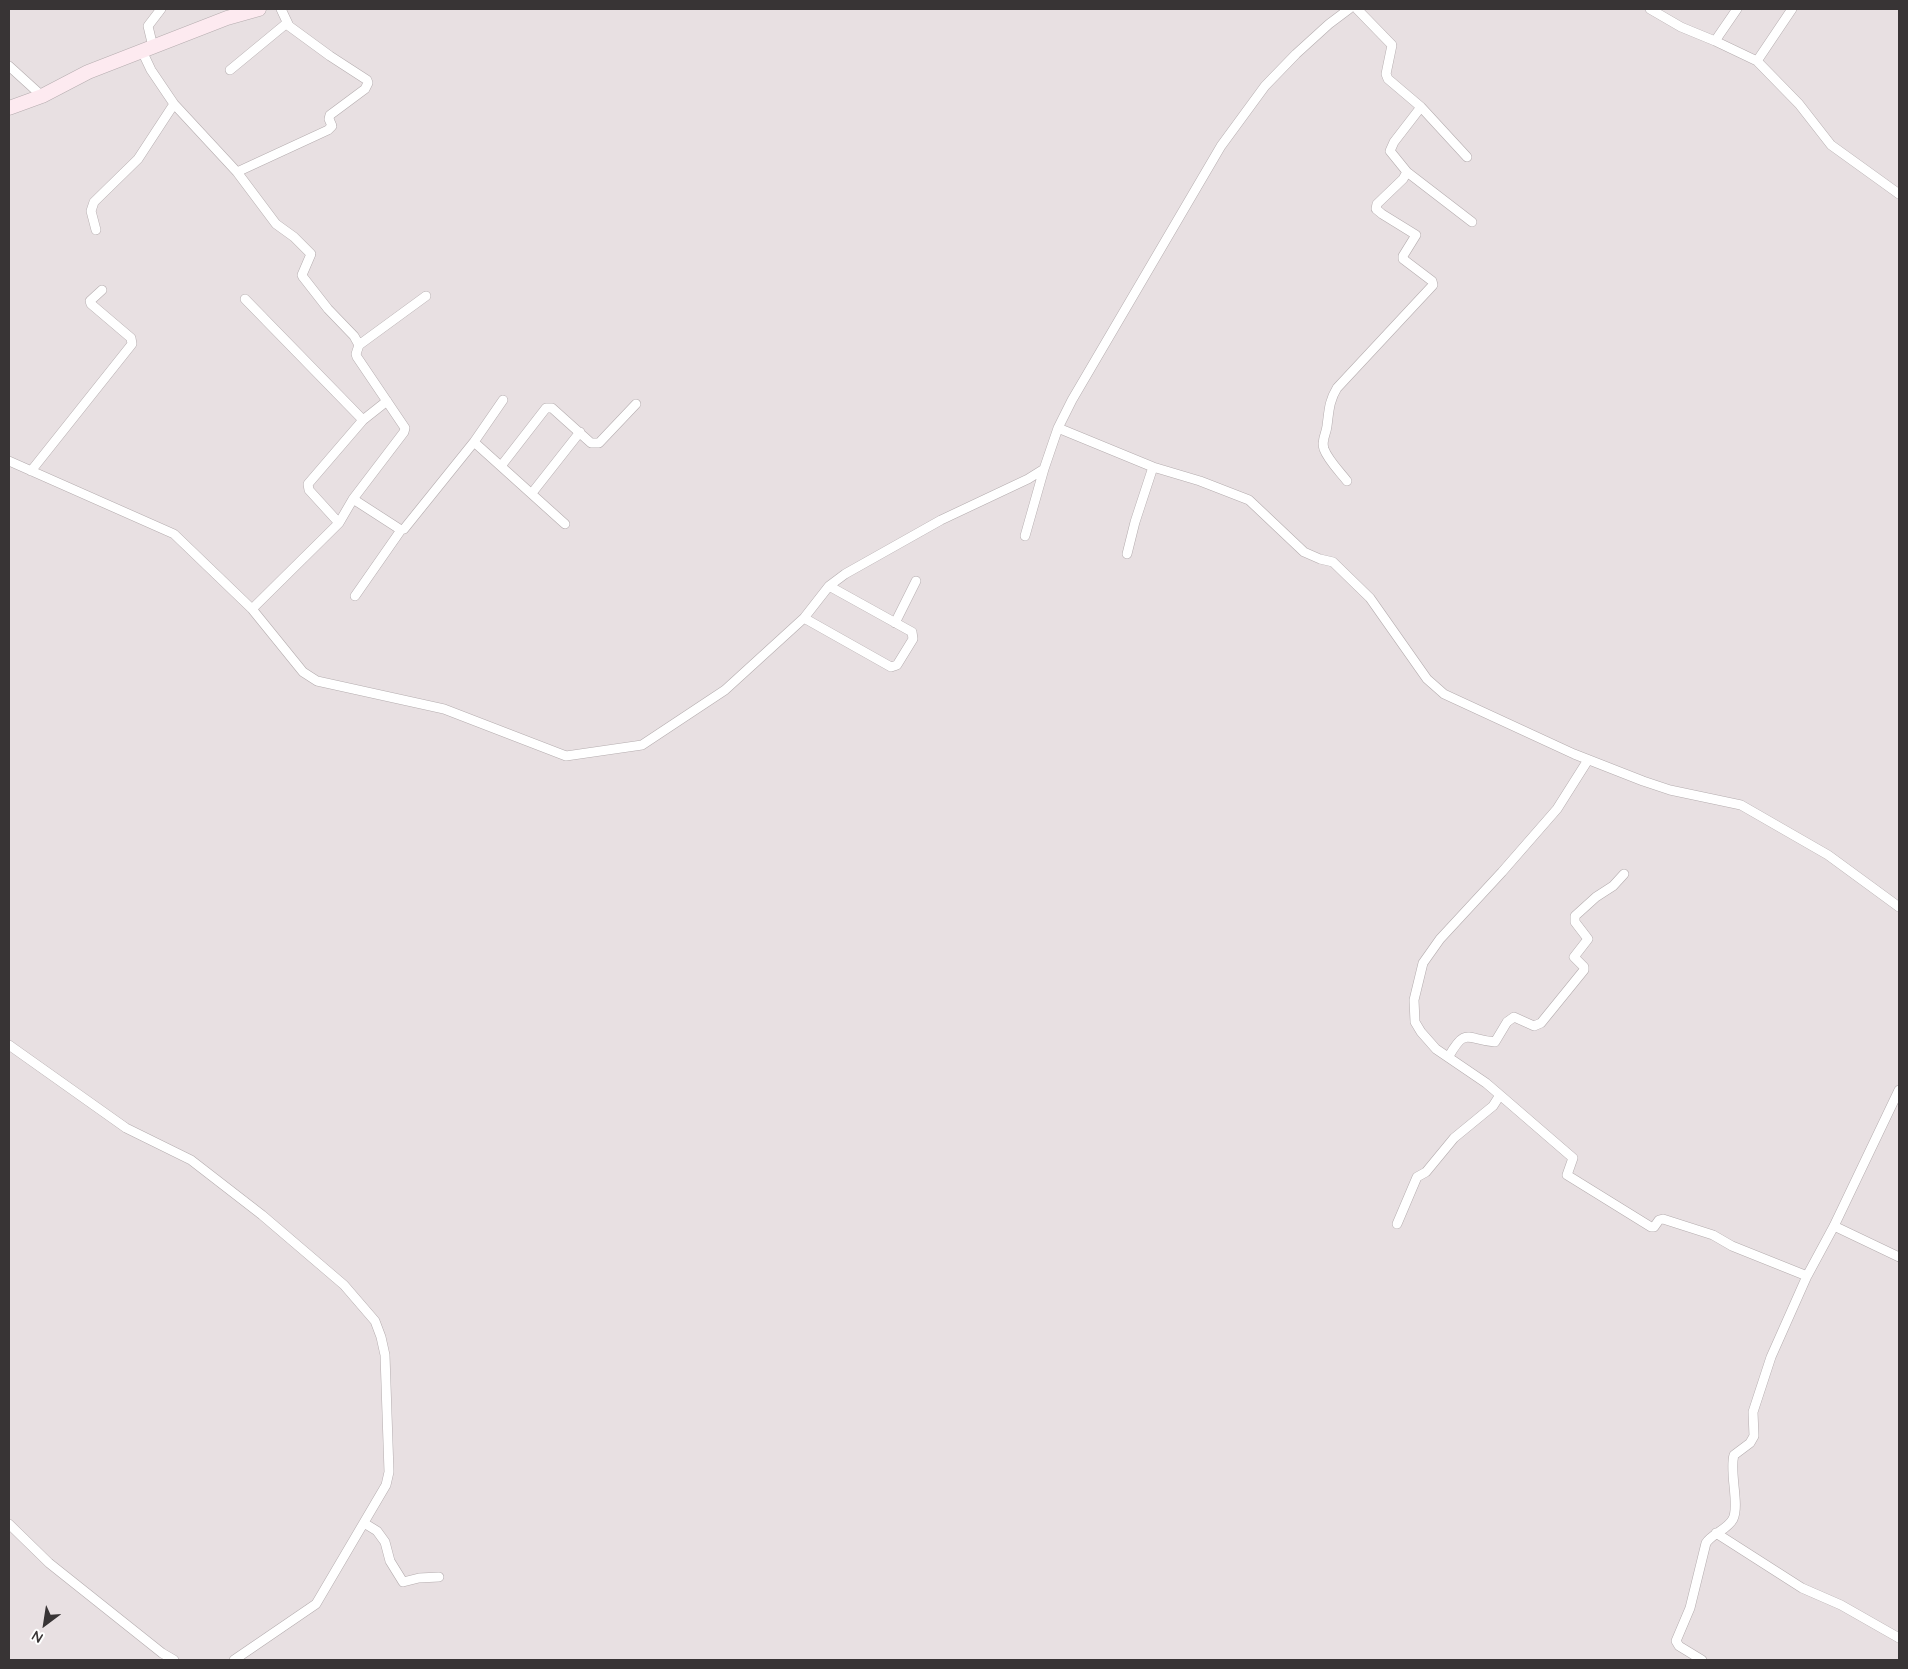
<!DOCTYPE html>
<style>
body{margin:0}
#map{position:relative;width:1908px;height:1669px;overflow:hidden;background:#e8e0e2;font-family:Quicksand,sans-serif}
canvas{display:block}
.frame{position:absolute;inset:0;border:10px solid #383435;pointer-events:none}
.north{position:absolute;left:20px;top:1599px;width:50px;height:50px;-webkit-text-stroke:4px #fff;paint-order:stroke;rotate:211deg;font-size:14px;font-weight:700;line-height:20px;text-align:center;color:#383435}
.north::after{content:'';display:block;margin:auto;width:18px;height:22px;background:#383435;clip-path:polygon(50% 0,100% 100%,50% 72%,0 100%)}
</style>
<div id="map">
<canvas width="1908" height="1669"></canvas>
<div class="frame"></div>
<div class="north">N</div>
</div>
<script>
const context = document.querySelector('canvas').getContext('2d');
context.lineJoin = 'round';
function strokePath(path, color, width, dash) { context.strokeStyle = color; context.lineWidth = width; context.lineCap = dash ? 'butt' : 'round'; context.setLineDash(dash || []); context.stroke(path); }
const street = new Path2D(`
 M1650,9L1681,27L1715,41L1757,61L1799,104L1831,145L1899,194
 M1715,41L1737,9
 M153,47L148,26L161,9
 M142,51L151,70L174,104L237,172L276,224L294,237L311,254L302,275L303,277L328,309L354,336L359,345L356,354L357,357L405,428L404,432L353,499L339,523L252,609
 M1757,61L1792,9
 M9,66L42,96
 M230,70L287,23
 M1421,107L1467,157
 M237,172L328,130L332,126L329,119L330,115L365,89L368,83L367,80L330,56L289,26L281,9
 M1407,172L1472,222
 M96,230L91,211L94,202L138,159L174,104
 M245,299L363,420
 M359,345L426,296
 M1058,428L1153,467L1200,481L1249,500L1304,552L1320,559L1333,562L1370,598L1427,679L1444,694L1574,754L1643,781L1670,790L1741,805L1828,855L1899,907
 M474,442L565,524
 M9,461L174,534L252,609L303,672L317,681L444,709L566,756L642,745L725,690L804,618L829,586L845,574L941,520L1028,479L1044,469L1058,428L1072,400L1221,146L1265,86L1296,54L1329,24L1349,9
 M501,466L546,408H552L591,443H599L636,404
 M31,471L132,344L131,338L91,304L90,301L102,290
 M1347,481C1340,472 1328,460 1324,449C1321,440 1326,435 1327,426C1329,411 1329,401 1337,388L1433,285L1432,281L1403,259V256L1416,235L1382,214L1376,209L1377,204L1403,179L1407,172L1390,151L1394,142L1421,107L1388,79L1386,74L1392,45L1357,9
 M532,493L580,432
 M353,499L401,530L404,529L474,442L503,400
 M339,523L309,490L308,484L363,420L387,401
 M1025,536L1044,469
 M1127,554L1135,522L1153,467
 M355,596L401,530
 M804,618L891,667L897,665L913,639L912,632L829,586
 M895,623L916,581
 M9,1045L126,1128L191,1160L262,1215L344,1285L375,1321L381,1337L385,1355L389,1472L386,1485L316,1604L234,1660
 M1449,1056C1466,1026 1467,1040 1495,1042L1507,1022L1514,1017L1534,1026L1541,1023L1584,970V967L1574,957L1588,939L1575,922V916L1596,897L1613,886L1624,874
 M1500,1095L1573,1158L1567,1175L1651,1227H1654L1659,1220L1663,1219L1713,1235L1732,1246L1807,1276
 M1397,1224L1417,1177L1426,1172L1454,1138L1493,1106L1500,1095L1486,1083L1436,1049L1421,1032L1415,1022L1414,1000L1423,963L1440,939L1502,872L1557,809L1588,760
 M1834,1226L1899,1257
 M364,1523L377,1531L385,1542L390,1561L403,1582L419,1578L439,1577
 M9,1524L49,1563L162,1653L174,1660
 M1716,1533L1802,1588L1841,1605L1899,1638
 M1702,1660L1679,1646L1676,1641L1690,1608L1706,1543C1713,1533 1727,1530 1733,1519C1740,1505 1729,1472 1734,1455L1750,1443L1754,1436L1753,1412L1771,1357L1807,1276L1834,1226L1899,1090`);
const secondary = new Path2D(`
 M9,108L42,96L88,72L227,18L259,9`);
strokePath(street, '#b4acae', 10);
strokePath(secondary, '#b4acae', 15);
strokePath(street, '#fff', 9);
strokePath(secondary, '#fdeaf0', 14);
</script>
